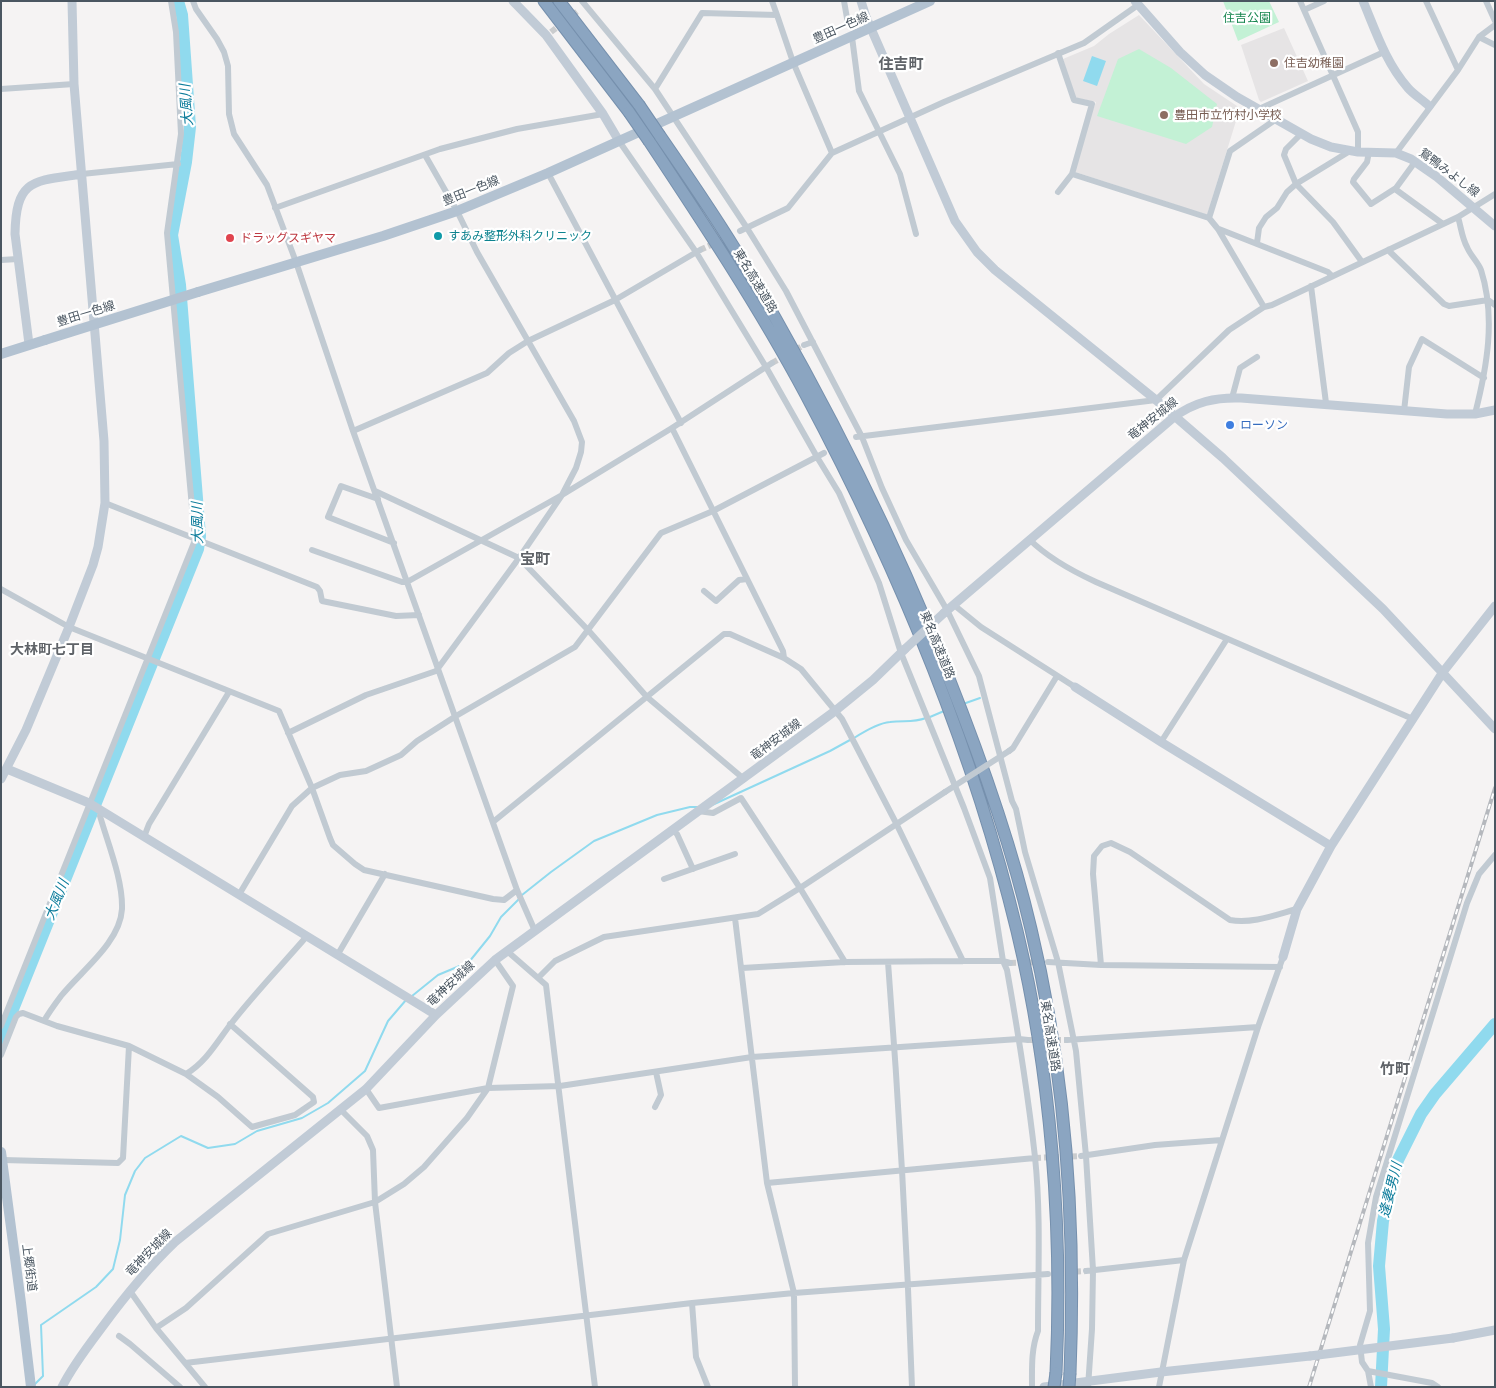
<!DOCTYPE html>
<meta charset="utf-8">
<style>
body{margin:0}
#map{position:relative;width:1496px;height:1388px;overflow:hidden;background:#f5f3f3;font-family:"Work Sans",sans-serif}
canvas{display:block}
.frame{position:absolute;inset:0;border:2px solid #4a5661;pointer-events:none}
</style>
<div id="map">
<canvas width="1496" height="1388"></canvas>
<div class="frame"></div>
</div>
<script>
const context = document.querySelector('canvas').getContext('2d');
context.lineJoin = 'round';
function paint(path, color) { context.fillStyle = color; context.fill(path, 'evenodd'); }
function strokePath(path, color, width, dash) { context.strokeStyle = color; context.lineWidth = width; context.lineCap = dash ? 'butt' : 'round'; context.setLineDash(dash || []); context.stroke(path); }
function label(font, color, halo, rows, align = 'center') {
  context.font = font + ' "Work Sans","Noto Sans JP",sans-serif'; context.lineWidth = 4.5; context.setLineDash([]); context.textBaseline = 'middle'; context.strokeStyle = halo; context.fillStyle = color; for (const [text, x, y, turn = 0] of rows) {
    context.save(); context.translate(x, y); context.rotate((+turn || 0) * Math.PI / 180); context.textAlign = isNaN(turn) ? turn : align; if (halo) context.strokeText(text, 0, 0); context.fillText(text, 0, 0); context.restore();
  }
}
const education = new Path2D(`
 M1139,15L1204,84L1240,108L1207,215L1075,172L1088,122L1096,102L1077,98L1074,96L1063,59L1094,46L1109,34Z
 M1284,28L1308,81L1261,102L1259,100L1241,45Z`);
const green = new Path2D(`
 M1223,1H1269L1279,22L1238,41Z
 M1139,49L1171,68L1217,104L1212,127L1186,144L1097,116L1118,59Z`);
const water = new Path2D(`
 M1092,56L1106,61L1097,86L1083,81Z`);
const stream = new Path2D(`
 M963,704L980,698
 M930,717L944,711
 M854,738C865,731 878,723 890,722C904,720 912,723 926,718
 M710,806L830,751L850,740
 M522,895L551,872L594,841L657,815L690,807H698
 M412,996L438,975L469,962L490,936L501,917L519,899
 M34,1385L43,1376L41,1325L96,1287L113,1269L120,1240L125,1195L135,1171L145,1158L181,1136L208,1148L235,1144L257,1131L302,1118L328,1103L365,1071L388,1021L406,1000`);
const river = new Path2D(`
 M1,1039L198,549L200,536L180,285L172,235L186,162L190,127L182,15L178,1
 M1381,1387L1384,1329L1379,1266L1383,1221L1398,1160L1421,1114L1435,1094L1495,1024`);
const streetTunnel = new Path2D(`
 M551,32L579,10
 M700,250L717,242
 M772,363L804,345
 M1010,963L1039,962
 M1028,1040H1067
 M1035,1158L1081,1156
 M1057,1273L1086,1271`);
const street = new Path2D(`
 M193,1L196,9L217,39L224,52L228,66L229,114L234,134L267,185L296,262L353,431L517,890L535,931
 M582,1L655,89L747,228L786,291L862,437L882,488L906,540L947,610L979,676L1012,801L1016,809L1025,852L1058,962L1076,1051L1086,1156L1093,1270L1092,1329L1088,1387
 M772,1L777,15
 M844,1L848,24
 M1300,1L1358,132V152
 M1426,1L1458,70
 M1486,1L1495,21
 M1304,10L1324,1
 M852,37L859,91L900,174L916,234
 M1479,37L1495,45
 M1,89L74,84
 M655,89L702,13L777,15L793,62L832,153
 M1259,109L1384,52
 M1301,134L1286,149L1284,155L1296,184L1333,222L1362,262
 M619,141L696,252L766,367L817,457L839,493L879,583L901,653L964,808L990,878L1003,961L1007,970C1018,1032 1028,1094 1035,1157C1041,1214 1038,1274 1038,1331C1031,1349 1032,1368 1032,1387
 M1369,152L1367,162L1354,179L1353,182L1371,204L1396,188L1415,162
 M1396,153L1458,70L1479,37L1495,25
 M548,173L681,423
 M82,174L178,164
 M1072,174L1209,218L1218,229L1264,307
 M1395,189L1443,224
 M1058,192L1072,174L1092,104L1074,100L1058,53
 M275,208L440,149L517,129L603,114
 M1458,217C1461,227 1462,238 1467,247C1470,255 1478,262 1481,270C1496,317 1487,367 1475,414
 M1209,218L1230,151L1275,120
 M1219,229L1328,272L1332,276
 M740,231L788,208L832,153L944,102L1084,43L1138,5
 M1257,243L1259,228L1266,217L1277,208L1287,192L1296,184L1350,151
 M1388,250L1444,304L1449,306L1488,300L1495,305
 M1,260L18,259
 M1311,286L1326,403
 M804,345L813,342
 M1232,398L1240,368L1257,357
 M1404,411L1409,367L1422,339L1484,378
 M672,428L783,651L784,658
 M353,431L487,373L509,353L528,341L615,300L700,250
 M856,437L1156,400L1229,330L1264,307L1272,305L1458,217L1495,194
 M375,491L519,558L588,630L647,697L744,779
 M378,499L341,486L328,517L394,543
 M105,503L317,587L320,591L322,601L396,616L419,615
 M1029,539C1048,558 1072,571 1096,582L1413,719
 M312,550L402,582H407L562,495L672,428L772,363
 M1,589L69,627L279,711L312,788L330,838L333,845L355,864L364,870L493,899L504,900L517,890
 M704,591L716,601L739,580L747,579
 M954,605L981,627L1075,687
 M288,733L366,695L436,671L519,558L562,495L576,468L581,452L582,442L574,421L477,252L457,211L425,155
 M1161,742L1227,639
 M1009,751L1013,748L1057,676
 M698,811L713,813L741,798L800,888L845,962
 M493,822L724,634H730L784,658L801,669L842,719L896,823L963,961
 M672,830L677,834L693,869
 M144,837L149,824L229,692
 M664,879L735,854
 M240,893L292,806L312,788L340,775L366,771L401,755L417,741L456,716L575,647L661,533L713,511L824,453
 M735,918L767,1183L794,1293L795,1387
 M507,951L546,985L595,1387
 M338,954L385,874
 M888,962C899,1104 907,1245 912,1387
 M1048,962L1101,965L1280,967
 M1101,965L1093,874L1094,856L1102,846L1111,843L1130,852L1230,920C1252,924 1275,915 1297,909
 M742,968L845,962L963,961H1003L1010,963
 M539,977L555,961L604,937L758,914L800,888L945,792
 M44,1021C49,1012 55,1004 61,996C81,971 120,943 122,909C123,880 108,844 100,816L102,811
 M1,1026L195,540L167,233L181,134L176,32L171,1
 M1067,1040L1258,1027
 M1,1055L16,1017L19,1014L23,1013L57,1026L129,1046L186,1074L218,1097L252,1127L295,1115L314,1102L313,1097L230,1024
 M186,1074C206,1062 217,1042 230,1025C254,994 281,966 307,936
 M366,1089L379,1108L488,1088L560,1086L752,1057L1019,1039L1028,1040
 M655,1107L661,1095L656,1072
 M341,1110L367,1136L373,1150L375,1202L397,1387
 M1081,1156L1155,1145L1222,1140
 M3,1160L118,1163L123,1158L129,1046
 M767,1183L1035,1158
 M1086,1271L1184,1260
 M130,1291L156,1328L205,1387
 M692,1303L696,1357L708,1387
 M156,1328L186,1308L268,1234L375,1202L404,1184L424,1167L467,1118L488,1088L513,986L495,960
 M119,1336L130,1344L180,1387
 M185,1363L692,1303L794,1293L1048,1274
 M1368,1371L1432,1383L1438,1387
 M1159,1387L1184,1260L1258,1027L1283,957
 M1371,1387L1368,1371L1362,1362L1360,1345L1370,1311L1368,1243L1376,1197L1467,903L1479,874L1495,855`);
const secondary = new Path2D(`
 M513,1L546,35L603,114L619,141
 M861,1L866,17L955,221L977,252L995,270L1156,400L1223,458L1383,609L1495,729
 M1135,1L1180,52L1205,75L1237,97L1311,139L1331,147L1358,152L1396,153L1411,159L1437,177L1495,226
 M1363,1C1376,32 1386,63 1408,88C1414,95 1423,100 1429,106
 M29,344L15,234C16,178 34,181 82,174
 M944,613L1174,417C1195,402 1215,397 1241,398L1447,414H1475L1495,410
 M1075,687L1161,742L1331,846
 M7,769L89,803L102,811L436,1015
 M1,779L26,730L69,627L93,565L98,547L105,503L104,441L74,84L72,1
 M1283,957L1297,909L1331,846L1443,672L1495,606
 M1453,1338L1495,1330
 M62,1387C73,1365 88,1346 103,1326C125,1296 148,1268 175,1242L366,1089L436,1015L495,960L835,711L873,680L905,649
 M1044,1387L1161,1372L1310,1356`);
const primary = new Path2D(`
 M198,292L383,236L457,211L548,173L930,1
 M1,354L45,340
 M1,1152L21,1303L31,1387`);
const highway = new Path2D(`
 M544,1L629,112
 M559,1L639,105
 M660,136C689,178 718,220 744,264C822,396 892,533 948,676C981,759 1011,843 1031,929C1066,1074 1076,1224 1070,1373
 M649,141C704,224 759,307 806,395C896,564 972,745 1017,931C1051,1073 1063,1227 1056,1373`);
const rail = new Path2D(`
 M1309,1387L1495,788`);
const streetBridge = new Path2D(`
 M945,792L1009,751`);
const secondaryBridge = new Path2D(`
 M905,649L944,613
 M1310,1356L1453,1338`);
const primaryBridge = new Path2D(`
 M45,340L198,292`);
const highwayBridge = new Path2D(`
 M639,105L660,136
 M629,112L649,141
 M1054,1387L1056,1373
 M1069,1387L1070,1373`);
const markers = [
 [1274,63,5,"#8d6e63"],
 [1164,115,5,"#8d6e63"],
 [438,236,5,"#0f9aa8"],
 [230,238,5,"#e0444e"],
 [1230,425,5,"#3f7fe0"]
];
const parkNames = [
 ["住吉公園",1247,18]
];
const streetNames = [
 ["豊田一色線",841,28,-24],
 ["鴛鴨みよし線",1449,173,37],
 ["豊田一色線",471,191,-22],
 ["東名高速道路",755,281,59],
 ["豊田一色線",86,314,-17],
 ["竜神安城線",1153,419,-39],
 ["東名高速道路",937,645,68],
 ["竜神安城線",776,740,-37],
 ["竜神安城線",451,984,-43],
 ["東名高速道路",1050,1036,81],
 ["竜神安城線",149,1253,-46],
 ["上郷街道",29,1268,83]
];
const educationNames = [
 ["住吉幼稚園",1284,63],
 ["豊田市立竹村小学校",1174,115]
];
const cultureNames = [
 ["すあみ整形外科クリニック",448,236]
];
const healthNames = [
 ["ドラッグスギヤマ",240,238]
];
const shopNames = [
 ["ローソン",1240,425]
];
const waterNames = [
 ["大風川",187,105,-94],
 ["大風川",198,523,-91],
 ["大風川",57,900,-68],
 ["逢妻男川",1391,1190,-76]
];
const neighbourhoodNames = [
 ["大林町七丁目",52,650]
];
const quarterNames = [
 ["住吉町",901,65],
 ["宝町",535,560],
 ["竹町",1395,1070]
];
paint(education, '#e6e4e5');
paint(green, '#c3f1d5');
paint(water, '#90daee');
strokePath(stream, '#90daee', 2);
strokePath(river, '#90daee', 12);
strokePath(streetTunnel, '#caccce', 6, [6, 3]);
strokePath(highway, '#7690ad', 13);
strokePath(street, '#c1cad2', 6);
strokePath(secondary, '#c1cbd6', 9);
strokePath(primary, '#b3c2d1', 10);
strokePath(highway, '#8ba5c1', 11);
strokePath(rail, '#b5b8bd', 4);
strokePath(rail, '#fff', 2, [5.5]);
strokePath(highwayBridge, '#7690ad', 13, []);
strokePath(streetBridge, '#c1cad2', 6);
strokePath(secondaryBridge, '#c1cbd6', 9);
strokePath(primaryBridge, '#b3c2d1', 10);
strokePath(highwayBridge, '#8ba5c1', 11);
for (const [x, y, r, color] of markers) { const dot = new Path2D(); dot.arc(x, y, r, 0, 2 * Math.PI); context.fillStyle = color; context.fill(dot); strokePath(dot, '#fff', 2); }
label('12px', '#17864f', '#fff', parkNames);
label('12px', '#4a5661', '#fff', streetNames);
label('12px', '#785e54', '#fff', educationNames, 'left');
label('12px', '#0d838f', '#fff', cultureNames, 'left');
label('12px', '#be3a42', '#fff', healthNames, 'left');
label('12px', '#366cbe', '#fff', shopNames, 'left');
label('italic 14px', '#0c7c9b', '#fff', waterNames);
label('bold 14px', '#5f6368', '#fff', neighbourhoodNames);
label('bold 15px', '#5f6368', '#fff', quarterNames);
</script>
